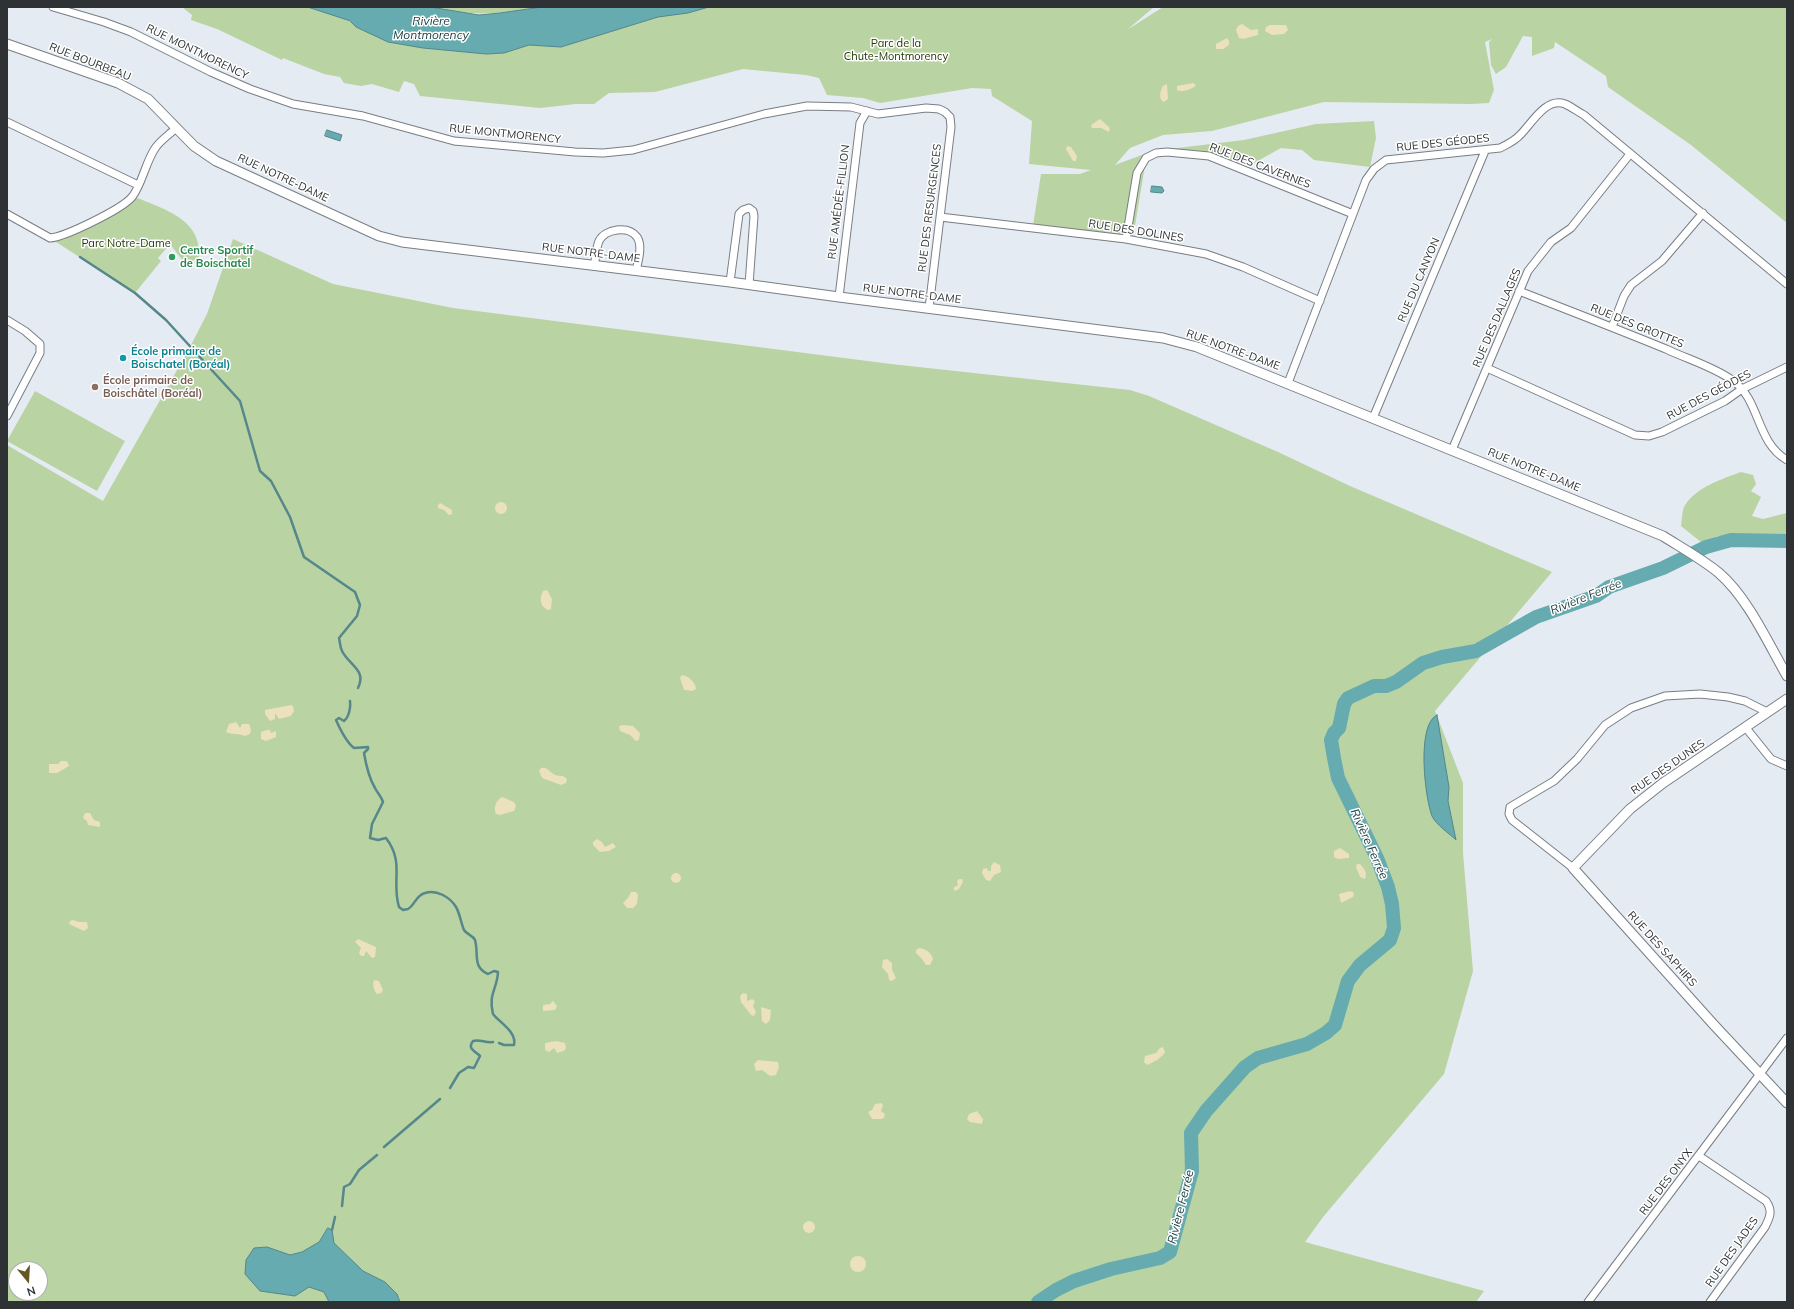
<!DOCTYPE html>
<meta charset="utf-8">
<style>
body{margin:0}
#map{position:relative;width:1794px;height:1309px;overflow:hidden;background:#e5ebf2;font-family:Mulish,sans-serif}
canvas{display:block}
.frame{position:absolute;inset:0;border:8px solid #2f3234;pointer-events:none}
.north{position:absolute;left:8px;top:1261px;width:40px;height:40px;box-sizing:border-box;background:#fff;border:1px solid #acadae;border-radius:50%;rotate:162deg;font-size:11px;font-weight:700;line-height:16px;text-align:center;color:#2f3234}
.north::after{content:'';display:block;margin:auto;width:14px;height:18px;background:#655623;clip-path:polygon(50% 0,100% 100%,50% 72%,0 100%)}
</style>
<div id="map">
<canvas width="1794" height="1309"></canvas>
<div class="frame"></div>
<div class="north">N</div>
</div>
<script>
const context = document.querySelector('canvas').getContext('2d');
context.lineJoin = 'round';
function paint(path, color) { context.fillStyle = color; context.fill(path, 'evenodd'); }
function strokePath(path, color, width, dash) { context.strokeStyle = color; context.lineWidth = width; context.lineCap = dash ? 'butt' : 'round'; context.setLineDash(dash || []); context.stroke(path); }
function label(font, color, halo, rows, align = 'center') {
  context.font = font + ' Mulish,sans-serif'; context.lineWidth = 3; context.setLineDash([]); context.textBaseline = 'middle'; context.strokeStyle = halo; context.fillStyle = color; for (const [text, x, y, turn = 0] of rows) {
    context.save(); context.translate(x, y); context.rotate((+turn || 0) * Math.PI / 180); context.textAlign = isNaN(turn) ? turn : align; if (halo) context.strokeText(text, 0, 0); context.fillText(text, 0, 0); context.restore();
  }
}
const green = new Path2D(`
 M182,7H320L347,20L682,7H1154L1127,30L1163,7H1787V223L1691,145L1608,87L1606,76L1555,42L1554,48L1532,56V37L1523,36L1506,67L1496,74L1491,65L1489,42L1492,39L1485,42L1494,90L1489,103L1471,104L1324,102L1212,131L1163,135L1130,148L1115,165L1147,153L1132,244L1032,232L1041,174H1080L1091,170L1029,164L1032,121L992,96L991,89L972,88L880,103L863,98L827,95L819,78L806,75L743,69L655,92L609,93L594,104H576L540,108L420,96L414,84L404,81L399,92L372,84L361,86L344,83L340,77L324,74L283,58L282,60L217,29L191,20L192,15Z
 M430,7H542C499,14 473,17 430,7Z
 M1374,121L1376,138L1370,167L1314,160L1302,150L1281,148L1254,163L1161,150L1244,140L1316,124Z
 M133,196C162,209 202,218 199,257L186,265L170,244L158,258L161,261L135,293L50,238L67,240L58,238Z
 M233,239L333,284L453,308L891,364L1130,390L1149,396L1278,452L1350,486L1552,572L1435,711L1463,783V853L1473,971L1444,1074L1323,1217L1305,1242L1484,1291L1476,1302H7V445L103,501L190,347L207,314ZM16,1269H40V1293H16Z
 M35,391L125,441L97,491L7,441Z
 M1741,472L1753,475L1756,484L1751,491L1761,497L1752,516L1763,519L1787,513V536H1718L1701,542L1681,526C1682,520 1682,510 1685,505C1697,487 1722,479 1741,472Z`);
const sand = new Path2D(`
 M1242,24L1251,30L1258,29V35L1243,39L1239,38L1236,30L1238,26Z
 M1270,25H1286L1288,30L1284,34L1272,35L1265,31L1266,27Z
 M1227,38L1229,41V45L1223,49H1216V44Z
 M1193,83L1196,85C1193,89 1182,93 1177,90V86Z
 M1167,84L1168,99L1164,102C1158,99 1160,91 1163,86Z
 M1100,119L1110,128L1109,132L1101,128H1092L1091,125Z
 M1067,146L1071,147L1077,156L1076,161H1073L1066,149Z
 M495 508a6 6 0 1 1 12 0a6 6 0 1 1-12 0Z
 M440,503L452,510V514L449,515L444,510L438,508V505Z
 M547,590L552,599L551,609L548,610C540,607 539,598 543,591Z
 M682,675C689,676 696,683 696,689L692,691L684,690L680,678Z
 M291,705L293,706L294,711L291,716L279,719L275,713V719L270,721L265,714V710Z
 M236,722L240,728L242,724H249L251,730L250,734L245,736C237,733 233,735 226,732L229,724Z
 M623,725L633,726L640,733L639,740L636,741L630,735L620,731L619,726Z
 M267,730H270L271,733L276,731V737L266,741L261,739V732Z
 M61,761H67L69,766L57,773H49V764H58Z
 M541,768C548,767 549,772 555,775C560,777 562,774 567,779L566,783L561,785L542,778L539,771Z
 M502,797L514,802L516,806L514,811L500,815L496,814C493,808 496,800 502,797Z
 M85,813H90L94,820L100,822V827L88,825L87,821L83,818Z
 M597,839L602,842L605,847L613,843L616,847L609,851L600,852L593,845V842Z
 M1340,848L1349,854V858L1338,859L1334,857V851Z
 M994,862L1000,865L1001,872L994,875L990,881L986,880L982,873L983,869L987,868L988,871H991V866Z
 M1357,864H1360C1364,868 1368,873 1365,879L1360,877L1356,867Z
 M671 878a5 5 0 1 1 10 0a5 5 0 1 1-10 0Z
 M959,879H962L963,882L959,889L955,891L953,888L958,885L957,881Z
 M1350,891L1354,893L1353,897L1341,903L1339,894Z
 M631,892H636L638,895L637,904L633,908H627L623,903L628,898Z
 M73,920L79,922H87L88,928L84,931L69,924L70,921Z
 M358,939L376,947L375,957L372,958L366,951L364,956H361L359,953L361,948L355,942Z
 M919,948C926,949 931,952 933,959L930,965H926L922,959L916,953V950Z
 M887,959L892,963V970L896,978L892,981L889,980L888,974L882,967L883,960Z
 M374,980L379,981L383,990L381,993L377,994C374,991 372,984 374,980Z
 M743,993L747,994V1001L752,999L755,1001L753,1006L756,1012L754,1016L751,1015L741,1002L740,996Z
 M553,1001L557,1006L555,1010L543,1011V1005L550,1004Z
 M761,1007L771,1010L770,1020L766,1024L762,1021Z
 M556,1041L565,1043L566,1048L564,1051L557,1053L554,1048L549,1052L545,1050V1043Z
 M1163,1047L1165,1052C1163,1057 1153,1063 1147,1065L1144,1062L1145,1056L1156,1053L1160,1048Z
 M758,1060L778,1062L779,1067L776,1075L770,1076L762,1070L756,1071L754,1064Z
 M881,1103L883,1105L881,1111L885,1114L884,1118L881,1119H872L868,1112L872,1110L875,1104Z
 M977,1111L983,1119L982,1124L970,1122L967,1119L969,1114Z
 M803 1227a6 6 0 1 1 12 0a6 6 0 1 1-12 0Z
 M850 1264a8 8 0 1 1 16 0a8 8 0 1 1-16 0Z`);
const water = new Path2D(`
 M308,7H430L479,15L500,13L542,7H709L688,13L658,17L561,47L529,45L504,53L486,54L423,48L388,42L356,27L350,21Z
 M327,130L342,135L340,141L325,136Z
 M1152,186L1162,187L1164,191L1162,193L1151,192Z
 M1437,715L1449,787L1448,801L1456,840C1449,833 1436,825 1432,816C1425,798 1416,724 1437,715Z
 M328,1228L332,1230L334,1243L363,1271L385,1282L397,1294L400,1302H329L324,1292L309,1287L295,1296L260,1291L245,1274L246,1260L254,1248L267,1247L290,1255L302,1252L319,1242Z`);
const stream = new Path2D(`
 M80,257L135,293L166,320L240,401L260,471L271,481L290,517L304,557L355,592L360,605L357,616L339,638C340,642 340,647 342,651C349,665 367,670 358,688
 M350,701C351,707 349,717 344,721L339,718L336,720C340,729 346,742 354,748L368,747V749L364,753C366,765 369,778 375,788C378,794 381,796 383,802L372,824L370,838L378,840L386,838C405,863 391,881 399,907L403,910L408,909C415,905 416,895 425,893C436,889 450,897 456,907C460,914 461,923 464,930C467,935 473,935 475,940C479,954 472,967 488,974L494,971L498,972C497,990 488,994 493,1014C500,1023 517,1032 514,1045H504L499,1043
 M450,1088L459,1073L468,1067L474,1068L480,1056C475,1051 467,1049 473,1041C480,1039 485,1043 493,1042
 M384,1147L440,1099
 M342,1206L344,1187L350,1184L359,1170L377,1155
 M332,1230L335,1217`);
const river = new Path2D(`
 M1038,1302L1056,1290L1074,1281L1111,1269L1160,1258L1170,1252L1192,1171L1191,1133L1206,1111L1245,1067L1258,1058L1307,1044L1326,1033L1335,1025L1348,981L1360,965L1390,940L1394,928L1392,904L1388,887L1377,858L1338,778L1334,758L1331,740L1334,733L1339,728L1344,704L1348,698L1374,686H1386L1396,682L1423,663L1442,657L1476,651L1536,617L1596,596L1609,587L1663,568L1706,547L1731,540L1787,541`);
const minor = new Path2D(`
 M53,7L104,22L131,32L211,72L250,89L293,104L363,116L454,141L575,152L603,153L633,150L764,114L807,106L851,107L878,114L926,108L939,109L945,112L950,117L951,127L929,308
 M7,122L138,185
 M7,214L50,238C65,237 122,209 132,197C142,185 146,160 156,147C161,140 170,134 176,128
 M940,217L1126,239L1206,254L1243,267L1320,301
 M1126,239L1137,173L1146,158L1156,153L1167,152L1209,156L1353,214
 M594,266C596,258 596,248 599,241C605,229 628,225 637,237C643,246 638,261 636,271
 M730,282L739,214L743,210L749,208L753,211L754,216L749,285
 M1519,291C1568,310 1617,329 1666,349C1687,359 1712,366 1732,380C1761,400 1755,441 1787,460
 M839,297L860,123L867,111
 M7,320L25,331L40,344V353L7,416
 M1612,327L1624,296L1631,285L1662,261L1703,213
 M1487,368L1635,435L1649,436L1662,432L1725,401L1742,389L1787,367
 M1288,383L1366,180L1374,169L1386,160L1500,148C1508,144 1515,141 1521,134C1532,123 1546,97 1565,104C1572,107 1578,112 1584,115L1787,284
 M1373,418L1485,151
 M1452,450L1528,271L1551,242L1571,228L1630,154
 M1746,728L1771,759L1787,766
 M1573,868L1512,820L1509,814L1510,807L1554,781L1577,759L1605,725L1631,708L1665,696L1700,694L1728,697L1745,701L1767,712
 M1699,1156L1766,1201C1773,1211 1770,1217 1765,1227L1710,1302
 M1588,1302L1787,1038`);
const tertiary = new Path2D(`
 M7,44L118,83L148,99L194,146L216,161L379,236L402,242L730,282L839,297L1163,338L1197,347L1663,536C1682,548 1702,559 1719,573C1748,598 1768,643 1787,676
 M1787,699L1663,783L1630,809L1573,868L1714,1025L1787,1103`);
const markers = [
 [172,257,4,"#2e9e5b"],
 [123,358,4,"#0f9aa8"],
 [95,387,4,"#8d6e63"]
];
const parkNames = [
 ["Parc de la",896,44],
 ["Chute-Montmorency",896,57],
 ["Parc Notre-Dame",126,244]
];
const streetNames = [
 ["RUE MONTMORENCY",197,52,26],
 ["RUE BOURBEAU",90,62,21],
 ["RUE MONTMORENCY",505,134,6],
 ["RUE DES GÉODES",1443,143,-6],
 ["RUE DES CAVERNES",1260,166,21],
 ["RUE NOTRE-DAME",283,178,25],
 ["RUE AMÉDÉE-FILLION",839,202,-83],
 ["RUE DES RESURGENCES",930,208,-83],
 ["RUE DES DOLINES",1136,231,9],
 ["RUE NOTRE-DAME",591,253,7],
 ["RUE DU CANYON",1419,280,-67],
 ["RUE NOTRE-DAME",912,294,7],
 ["RUE DES DALLAGES",1497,318,-67],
 ["RUE DES GROTTES",1637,326,22],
 ["RUE NOTRE-DAME",1233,350,20],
 ["RUE DES GÉODES",1709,395,-28],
 ["RUE NOTRE-DAME",1534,470,22],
 ["RUE DES DUNES",1668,767,-35],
 ["RUE DES SAPHIRS",1662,949,48],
 ["RUE DES ONYX",1666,1182,-53],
 ["RUE DES JADES",1732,1252,-55]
];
const leisureNames = [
 ["Centre Sportif",180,251],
 ["de Boischatel",180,264]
];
const cultureNames = [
 ["École primaire de",131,352],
 ["Boischatel (Boréal)",131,365]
];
const educationNames = [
 ["École primaire de",103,381],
 ["Boischâtel (Boréal)",103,394]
];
const waterNames = [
 ["Rivière",431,21],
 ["Montmorency",431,35],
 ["Rivière Ferrée",1586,597,-22],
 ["Rivière Ferrée",1369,844,66],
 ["Rivière Ferrée",1181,1207,-76]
];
paint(green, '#b9d3a3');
paint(sand, '#ebe1bc');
paint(water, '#65abb0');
strokePath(water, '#55878b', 1);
strokePath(stream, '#55878b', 2.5);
strokePath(river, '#65abb0', 14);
strokePath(minor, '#787e84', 9);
strokePath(tertiary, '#787e84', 11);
strokePath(minor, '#fff', 7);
strokePath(tertiary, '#fff', 9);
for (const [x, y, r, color] of markers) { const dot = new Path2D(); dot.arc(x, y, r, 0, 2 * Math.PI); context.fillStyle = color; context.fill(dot); strokePath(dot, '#fff', 1.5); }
label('11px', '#223803', '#fff', parkNames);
label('11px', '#2f3234', '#fff', streetNames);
label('bold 11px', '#27864d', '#fff', leisureNames, 'left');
label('bold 11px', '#0d838f', '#fff', cultureNames, 'left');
label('bold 11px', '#785e54', '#fff', educationNames, 'left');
label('italic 12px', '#173a3c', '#fff', waterNames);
</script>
